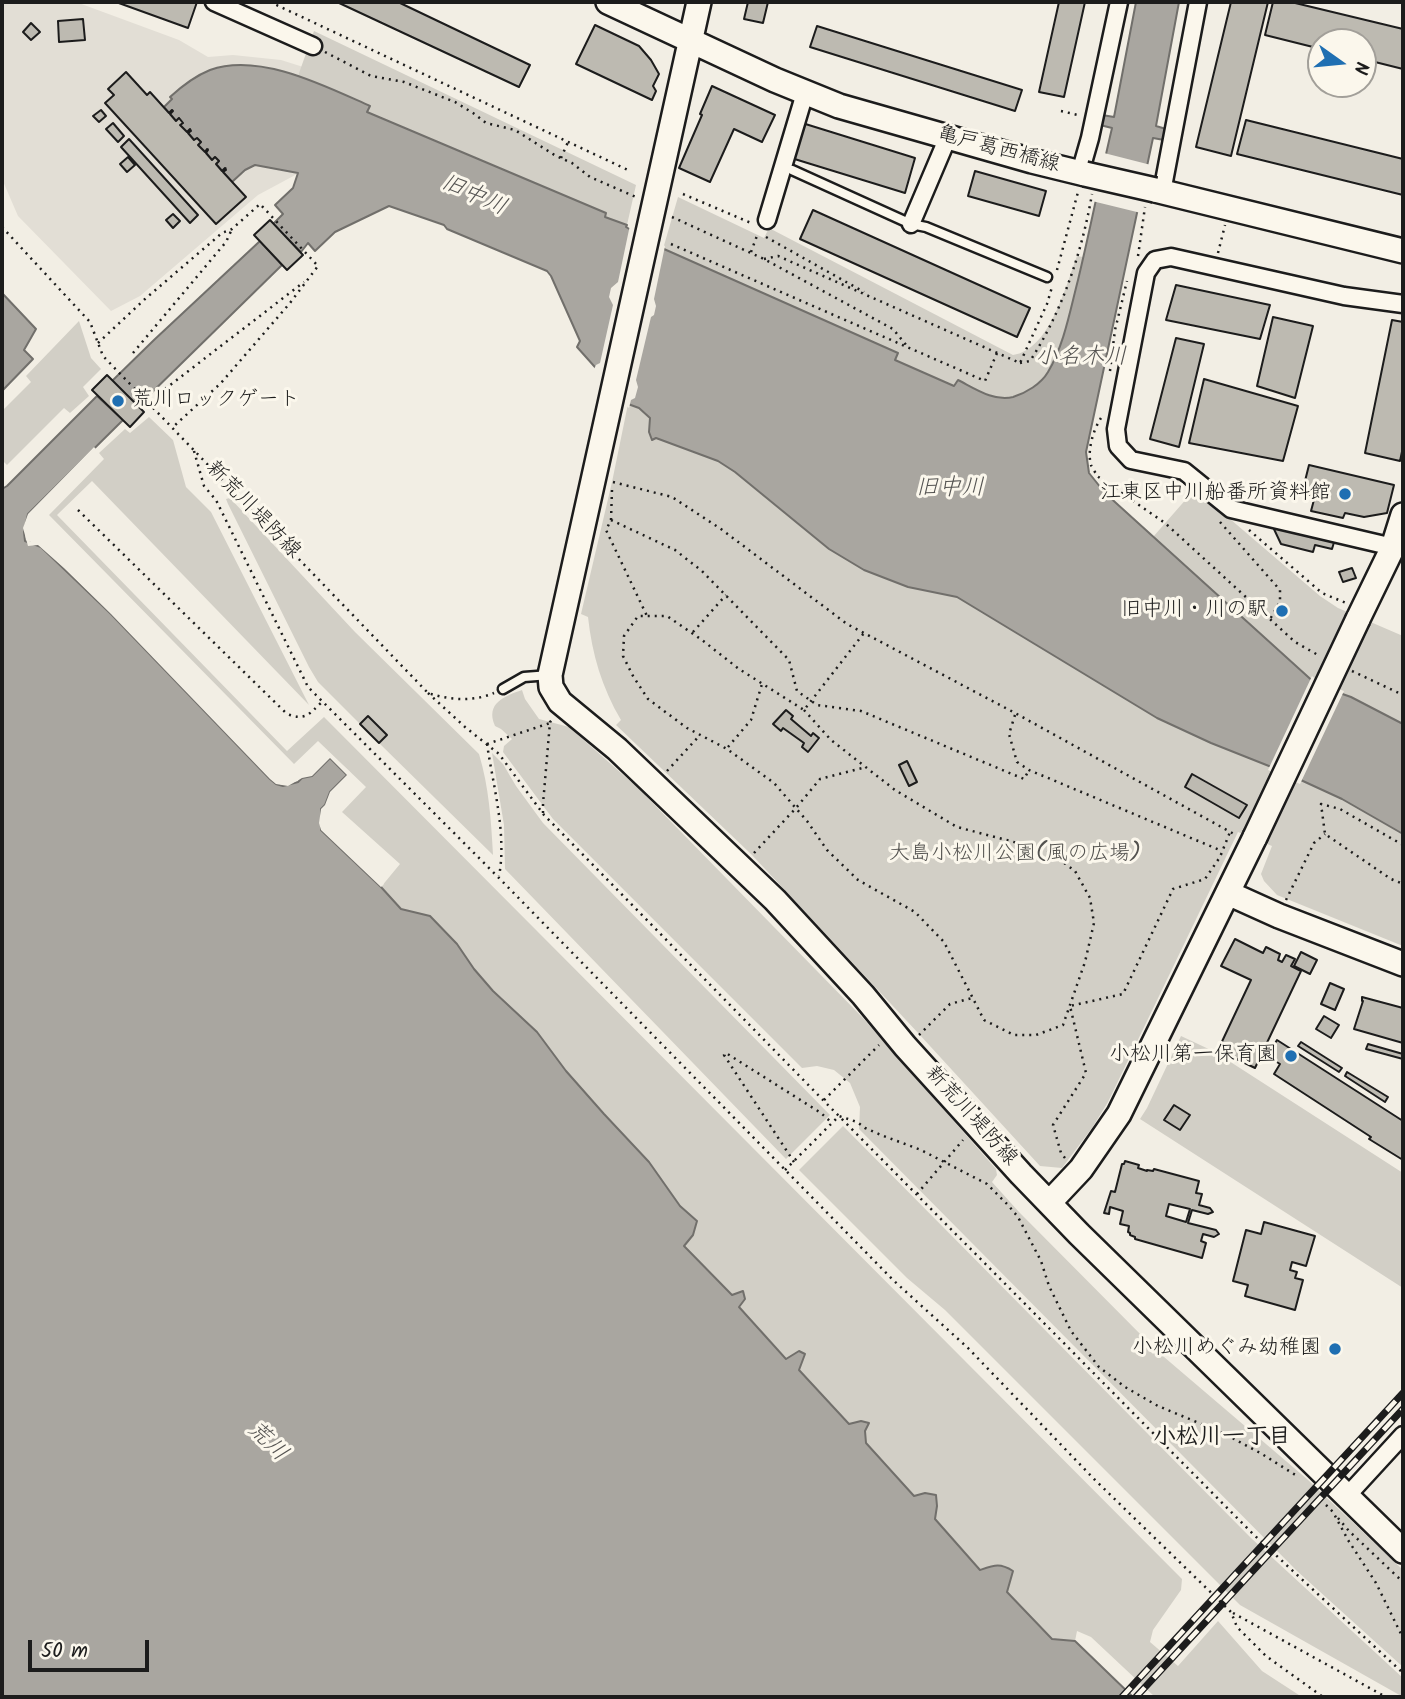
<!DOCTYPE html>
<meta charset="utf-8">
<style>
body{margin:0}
#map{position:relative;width:1405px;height:1699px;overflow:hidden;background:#f2eee4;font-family:Kalam,sans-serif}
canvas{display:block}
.frame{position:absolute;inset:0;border:4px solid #1c1c1c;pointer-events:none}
.north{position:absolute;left:1307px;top:28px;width:70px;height:70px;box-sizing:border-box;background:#fbf7ec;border:2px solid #a29f99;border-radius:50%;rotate:105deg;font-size:19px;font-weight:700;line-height:28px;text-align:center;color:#1c1c1c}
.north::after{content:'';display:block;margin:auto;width:24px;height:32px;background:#1f6fb2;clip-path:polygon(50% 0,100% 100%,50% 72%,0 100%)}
.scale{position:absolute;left:28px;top:1640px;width:121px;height:32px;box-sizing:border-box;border:4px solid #1c1c1c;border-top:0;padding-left:9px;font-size:21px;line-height:24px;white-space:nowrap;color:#1c1c1c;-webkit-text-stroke:5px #fbf7ec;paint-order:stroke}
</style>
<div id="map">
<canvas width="1405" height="1699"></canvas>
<div class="frame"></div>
<div class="north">N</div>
<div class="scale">50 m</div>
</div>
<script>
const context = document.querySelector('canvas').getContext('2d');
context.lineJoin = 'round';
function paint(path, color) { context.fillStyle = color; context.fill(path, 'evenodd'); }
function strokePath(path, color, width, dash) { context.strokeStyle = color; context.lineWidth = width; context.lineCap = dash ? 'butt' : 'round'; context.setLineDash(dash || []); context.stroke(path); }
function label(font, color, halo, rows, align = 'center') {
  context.font = font + ' Kalam,"Klee One",sans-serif'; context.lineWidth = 6; context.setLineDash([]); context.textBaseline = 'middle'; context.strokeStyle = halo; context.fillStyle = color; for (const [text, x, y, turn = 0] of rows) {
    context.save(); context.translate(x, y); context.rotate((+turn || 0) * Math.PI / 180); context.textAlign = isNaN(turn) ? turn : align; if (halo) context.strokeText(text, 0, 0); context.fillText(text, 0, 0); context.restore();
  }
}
const built = new Path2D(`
 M2,2H76L179,40L208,57L233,55L281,60L335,77L299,173L258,195L140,296L111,311L18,216L2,179Z`);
const green = new Path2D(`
 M314,31L636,185L627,225L605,217L606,213L367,112L369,106L298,76Z
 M678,197L764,238L769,228L1013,355C1050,350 1066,285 1077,256L1083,257C1074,295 1067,337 1048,371C1040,385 1020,398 1003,397C987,397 972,387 958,380L954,387L895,360L897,353L663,249Z
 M79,321L91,358L101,369L83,387L89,396L70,413L64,408L7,465L2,460V411L31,382L26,376Z
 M628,404C648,410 651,419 656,438L718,461L735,472L829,549L864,570L908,587L957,597L1157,718L1211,743L1279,770L1342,799L1403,834V946L1277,895L1264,881L1261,874L1272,846L1238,832L1108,1102L1092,1128L1062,1168L1040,1166L919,1034L752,855L616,725L621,720C602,688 592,654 588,617L581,614L612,482Z
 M149,417L173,440L186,487L211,512L309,705L92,481L57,515L287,751L324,717L1182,1579L1181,1590L1153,1630L1150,1642L1178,1666L1218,1621L1262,1671L1302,1697H1155L1091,1637L1077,1631L1075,1641L1052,1639L1007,1592L1013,1571C1000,1563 995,1565 981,1570L935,1519L937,1506L925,1493L914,1496L866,1443L865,1431L861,1421L849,1425L739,1307L733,1295L684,1246L693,1235L697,1220L680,1206L649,1162L604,1114L566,1071L537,1032L493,991L474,969L457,944L430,916L401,909L381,887L400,864L342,812L366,787L318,741L294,764L49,515L104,459L99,453L125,429L130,433Z
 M1195,489L1320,596L1338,608L1403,636V724L1351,697L1317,685L1153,537Z
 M230,498L355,632L479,754C489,787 491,820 493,855L379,743L387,735L368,716L360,724L318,682L309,667L228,504L226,499Z
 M522,690L525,699L539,719L569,727L638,788L863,1018L996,1169L997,1175L992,1182L1019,1212L1157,1351L1307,1479L1403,1570V1667L1297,1571L859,1129L860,1107L850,1083L834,1070L817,1066L802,1068L553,819L503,752L504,746L512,739L501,729L495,726C485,703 505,696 522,690Z
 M492,753L503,764L516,786L543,823L830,1115L786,1159L505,869L504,825Z
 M1181,1036L1215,1052L1403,1173V1288L1140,1119L1147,1108Z
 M843,1126L1251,1538L1403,1678V1697L1240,1605L945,1310L907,1278L799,1170Z`);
const water = new Path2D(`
 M1136,2H1179L1156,126L1166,129L1164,140L1153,138L1086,452L1089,473L1105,493L1317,685L1351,697L1403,724V834L1342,799L1279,770L1211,743L1157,718L957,597L908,587L864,570L829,549L735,472L718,461L656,438L652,440L649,432L650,418L639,408L628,404L577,347L580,341L551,276L547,271L447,229L444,225L389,206L335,232L315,251L308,243L301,252L273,224L283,214L275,205L293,188L298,173L255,165L245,170L232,182L223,172L226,168L222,171L216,164L219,161L215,157L212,160L206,153L208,149L205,152L198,145L201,142L197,138L194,140L188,133L190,130L187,132L180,125L183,123L179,118L176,121L170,114L172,110L169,113L164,107L172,99L170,97C182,86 195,76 210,70C259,52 325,86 370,106L367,112L606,213L605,217L627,225L626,227L664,249L898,353L895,360L954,386L958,380C974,388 994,402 1013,397C1026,393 1041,384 1048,372C1064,345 1070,311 1078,280C1090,230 1100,179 1112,128L1100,125L1102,115L1114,117Z
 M260,241L282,265L138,406L112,381L154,340Z
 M2,293L36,329L24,350L33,359L2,391Z
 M97,396L123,420L28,514L24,532L25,541L41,547L111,614L270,779L276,784L283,786L298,782L302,778L312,776L330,758L347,775L330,792L325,805L321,809V830L381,887L401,909L430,916L457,944L474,969L493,991L537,1032L566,1071L604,1114L649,1162L680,1206L697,1221L693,1235L684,1246L732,1295L743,1291L745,1299L739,1307L786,1359L799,1351L805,1354L799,1370L849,1424L861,1421L869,1423L865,1431L866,1443L914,1496L925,1493L936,1495L937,1506L935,1519L980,1570C995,1565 1000,1563 1013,1571L1007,1592L1052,1639L1075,1641L1133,1697H2V489L7,486Z`);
const pier = new Path2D(`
 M1104,153L1151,165L1141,213L1092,201Z
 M630,225L665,246L654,299L656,306L654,315L651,317L636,380L638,387L635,398L631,400L629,408L617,398L593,371L596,365L600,363L613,305L609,297L611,288L618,282Z
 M94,447L97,450L31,516L27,528L30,542H40L66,566L113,611L278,781L288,782L301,775L311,773L330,754L350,772V777L333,794L328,806L324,811L323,823L324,829L384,884L381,887L321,830L319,823L321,809L325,805L330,792L347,775L330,758L312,776L302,778L288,786L276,784L270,779L111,614L64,568L38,545L28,546L23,528L28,514Z
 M1312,676L1319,682L1344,691L1300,784L1268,770Z`);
const building = new Path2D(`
 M116,2H197L188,28Z
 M337,2H398L530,65L519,87Z
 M748,2H768L763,23L744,19Z
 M1059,2H1085L1064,97L1039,92Z
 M1231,2H1268L1231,156L1196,147Z
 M1273,2H1291L1403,29V69L1363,59V42H1321V49L1265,35Z
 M83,19L85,40L59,42L58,21Z
 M31,23L40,32L31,40L23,32Z
 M595,25L639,46L651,60L659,74L653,86L656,91L652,100L576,64Z
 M817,26L1022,90L1015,111L810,47Z
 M126,72L147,95L150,92L169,113L172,110L173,111L170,114L176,121L179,118L183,123L180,125L187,132L190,129L191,131L188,133L194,140L197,138L201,142L198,145L205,152L207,149L208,150L206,153L212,160L215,157L219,161L216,164L222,171L225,168L226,170L223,172L246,197L216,224L105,103L114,95L108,89Z
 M712,86L775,115L762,142L734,129L710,182L679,168L702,115L700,114Z
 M101,110L106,116L99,122L93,116Z
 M1246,120L1403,159V195L1237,154Z
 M799,122L915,158L905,193L788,157Z
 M113,123L124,136L118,142L106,129Z
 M129,139L198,215L190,223L121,147Z
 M128,157L135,165L127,172L120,164Z
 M975,171L1046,191L1039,216L968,196Z
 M813,210L1030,308L1017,337L800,239Z
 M173,214L180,221L173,228L166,220Z
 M270,220L303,255L287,270L254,235Z
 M1176,285L1270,305L1260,339L1166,320Z
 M1273,317L1313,326L1295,398L1257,386Z
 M1392,320L1403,322V447L1400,461L1365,453Z
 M1176,338L1204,344L1179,447L1150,439Z
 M107,375L144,412L130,427L92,390Z
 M1204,379L1298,406L1283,461L1189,443Z
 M1309,465L1394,485L1387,513L1364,517L1345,513L1343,518L1311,511L1315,496L1302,493Z
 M1284,525L1335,539L1332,549L1315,545L1313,552L1281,544L1273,527Z
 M1352,568L1356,578L1343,582L1339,572Z
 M786,710L793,716L791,719L811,736L813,733L819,738L808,752L802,747L804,743L783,728L781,731L773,724Z
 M368,716L387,735L379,743L360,724Z
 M907,761L917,782L909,786L899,765Z
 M1192,774L1247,805L1239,818L1185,787Z
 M1235,939L1263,953L1266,947L1280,954L1278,960L1282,962L1286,955L1295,959L1291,966L1301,971L1255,1068L1218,1050L1251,980L1221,966Z
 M1301,952L1317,960L1310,974L1294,966Z
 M1330,983L1344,989L1335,1010L1321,1004Z
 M1362,997L1403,1008V1043L1354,1029L1363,1001H1362Z
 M1324,1016L1339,1025L1331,1038L1316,1029Z
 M1277,1040L1403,1121V1160L1369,1139L1371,1137L1274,1074L1280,1064L1267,1056Z
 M1301,1042L1342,1068L1339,1072L1298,1046Z
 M1368,1044L1403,1054V1059L1366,1049Z
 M1347,1072L1388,1097L1385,1102L1345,1076Z
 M1174,1105L1190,1115L1180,1130L1164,1120Z
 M1125,1161L1139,1165L1138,1168L1147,1171V1170L1153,1171L1154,1169L1199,1181L1196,1193L1202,1194L1199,1205L1210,1208L1213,1212L1208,1214L1192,1210L1188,1223L1216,1230L1219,1234L1214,1237L1203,1234L1201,1241L1206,1243L1202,1258L1135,1239V1237L1130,1235V1233L1128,1232L1129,1226L1120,1224L1123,1211L1110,1207L1109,1214L1104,1213L1111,1191L1115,1192L1122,1164H1124ZM1169,1204L1190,1209L1186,1222L1166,1216Z
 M1264,1222L1315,1236L1306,1266L1292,1262L1290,1270L1297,1272L1295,1278L1303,1280L1295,1310L1245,1296L1248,1285L1233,1281L1246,1230L1261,1234Z`);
const path = new Path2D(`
 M270,2L628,170
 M325,52L371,76L404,82L455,102L473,113L486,123L515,130L556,156L572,163L590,177L636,197
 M1061,111L1078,115
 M561,158L568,142
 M683,194L751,223
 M672,217L764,259L893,329L907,346
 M2,227L90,322L103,356L428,693C449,700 473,702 494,693
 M766,237L864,292
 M671,244L985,381L997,353
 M751,252L758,233
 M1218,253L1225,225
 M1138,256L1145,207
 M764,259L778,256L1020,363L1047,304L1052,287
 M1057,270L1078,192
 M98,343L145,299L222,233L232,229L260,204L318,266L290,303L221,383L173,427
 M133,353L226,242L232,229
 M1020,363L1030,361C1062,312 1082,252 1092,194
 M1110,371L1115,330L1127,281
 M165,389L304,282
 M1101,418C1093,430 1087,451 1091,465C1091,466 1097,475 1097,476L1165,523L1295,642L1318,655
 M194,451L204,486L216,500L308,687L498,877L893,1280L968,1348L1094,1479L1231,1612L1237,1627L1266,1656L1323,1697
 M613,482L672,497L721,529L847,624L1015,713L1234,834
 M612,490L611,520L606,530L647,616
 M78,510L287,714C306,721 309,714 322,702
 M611,520L675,550L702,571L789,660L797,691L817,705L861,711L1024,779L1029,770
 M1220,522L1280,590V602L1270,619
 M1249,530L1322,593L1346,603
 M693,632L726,595
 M1352,671L1403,695
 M428,693L465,727L499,754L544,815L824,1101L1253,1534L1403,1673
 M804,710L831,740L895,790L957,827L1048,851L1075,871L1090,898L1094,923L1085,962L1063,1025L1036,1035H1014L984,1020L944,942L915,912L858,880L827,850L807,821L774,783L727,749L687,728L648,699L633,676L623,656L624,636L638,616H667L702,640L739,669L804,710L864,633
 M1015,715L1009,734L1017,762L1029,770L1222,851
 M487,744C493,785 507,835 499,876
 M487,744L550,723
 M728,747L751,720L762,684
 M667,771L700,735
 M543,813V804L550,722L552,720
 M1403,845L1340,809L1321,804L1325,834L1391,879L1403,884
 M754,853L796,808L820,779L866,767
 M1286,900L1314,843L1325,834
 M919,1035L950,1004L972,998
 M824,1100L879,1045
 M1065,1158L1061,1153L1053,1125L1086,1073L1070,1006L1123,994L1173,889L1205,879L1220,857L1230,832
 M794,1162L724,1055L726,1053L821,1113L832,1123
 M785,1170L839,1116L857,1122L865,1128L881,1135L921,1150L987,1184L1008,1205L1018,1217L1041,1261L1049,1286L1071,1331L1099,1367L1125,1387L1158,1406L1223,1433L1262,1454L1297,1476
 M917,1194L963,1140
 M1326,1505L1333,1512L1348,1540L1376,1583L1403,1638
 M1338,1518L1349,1531L1403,1582
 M1233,1613L1386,1697`);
const lane = new Path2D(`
 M792,170L911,224L926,227L1047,277
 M503,689L524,677L550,675`);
const street = new Path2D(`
 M214,2L313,46
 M1080,173L1090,138L1119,2
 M1162,192L1198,2
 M767,220L805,93
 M911,224L948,137
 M1393,547L1231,509L1184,471L1131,460L1118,446L1116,429L1146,273L1155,260L1171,257L1344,296L1403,304
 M1347,1496L1403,1435`);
const secondary = new Path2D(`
 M608,2L775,80L839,106L1032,161L1085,174
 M699,2L550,675L551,687L560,702L617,749L775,900L863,995L905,1046L1021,1174L1079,1234L1403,1551
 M1155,190L1403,251
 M1358,619L1393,547L1403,515
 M1228,893L1279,916L1403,964
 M1049,1203L1081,1169L1119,1114L1255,837`);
const rail = new Path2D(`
 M1122,1697L1403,1393
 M1136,1697L1403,1409`);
const secondaryBridge = new Path2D(`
 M1085,174L1155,190
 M1255,837L1358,619`);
const markers = [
 [118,401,7,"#1f6fb2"],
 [1345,494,7,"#1f6fb2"],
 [1282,611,7,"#1f6fb2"],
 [1291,1056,7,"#1f6fb2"],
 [1335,1349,7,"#1f6fb2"]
];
const streetNames = [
 ["亀戸葛西橋線",998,151,15],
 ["新荒川堤防線",252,511,46],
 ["新荒川堤防線",970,1117,48]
];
const poiNames = [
 ["荒川ロックゲート",132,401,"left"],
 ["江東区中川船番所資料館",1331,494],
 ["旧中川・川の駅",1268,611],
 ["小松川第一保育園",1277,1056],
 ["小松川めぐみ幼稚園",1321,1349]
];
const parkNames = [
 ["大島小松川公園(風の広場)",1015,855]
];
const waterNames = [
 ["旧中川",473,197,24],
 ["小名木川",1081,359],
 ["旧中川",950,490],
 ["荒川",266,1443,44]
];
const neighbourhoodNames = [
 ["小松川一丁目",1222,1439]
];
paint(built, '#e2ded5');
paint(green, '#d2cfc6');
paint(water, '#a9a6a0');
strokePath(water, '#716f6b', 2);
paint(pier, '#f2eee4');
paint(building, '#bdbab1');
strokePath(building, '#1c1c1c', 2);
strokePath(lane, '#1c1c1c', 13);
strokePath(street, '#1c1c1c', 21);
strokePath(secondary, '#1c1c1c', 28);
strokePath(path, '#1c1c1c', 2.5, [2, 5]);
strokePath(lane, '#fbf7ec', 8);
strokePath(street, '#fbf7ec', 16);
strokePath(secondary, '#fbf7ec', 23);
strokePath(rail, '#1c1c1c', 7);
strokePath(rail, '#fbf7ec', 4.5, [13]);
strokePath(secondaryBridge, '#1c1c1c', 28, []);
strokePath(secondaryBridge, '#fbf7ec', 23);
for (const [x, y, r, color] of markers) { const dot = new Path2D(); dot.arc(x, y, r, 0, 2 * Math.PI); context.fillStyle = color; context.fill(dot); strokePath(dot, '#fbf7ec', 2.5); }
label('21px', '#1c1c1c', '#fbf7ec', streetNames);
label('21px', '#1c1c1c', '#fbf7ec', poiNames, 'right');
label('21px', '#53524f', '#fbf7ec', parkNames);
label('italic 23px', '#545351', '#fbf7ec', waterNames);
label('bold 23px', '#1c1c1c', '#fbf7ec', neighbourhoodNames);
</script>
